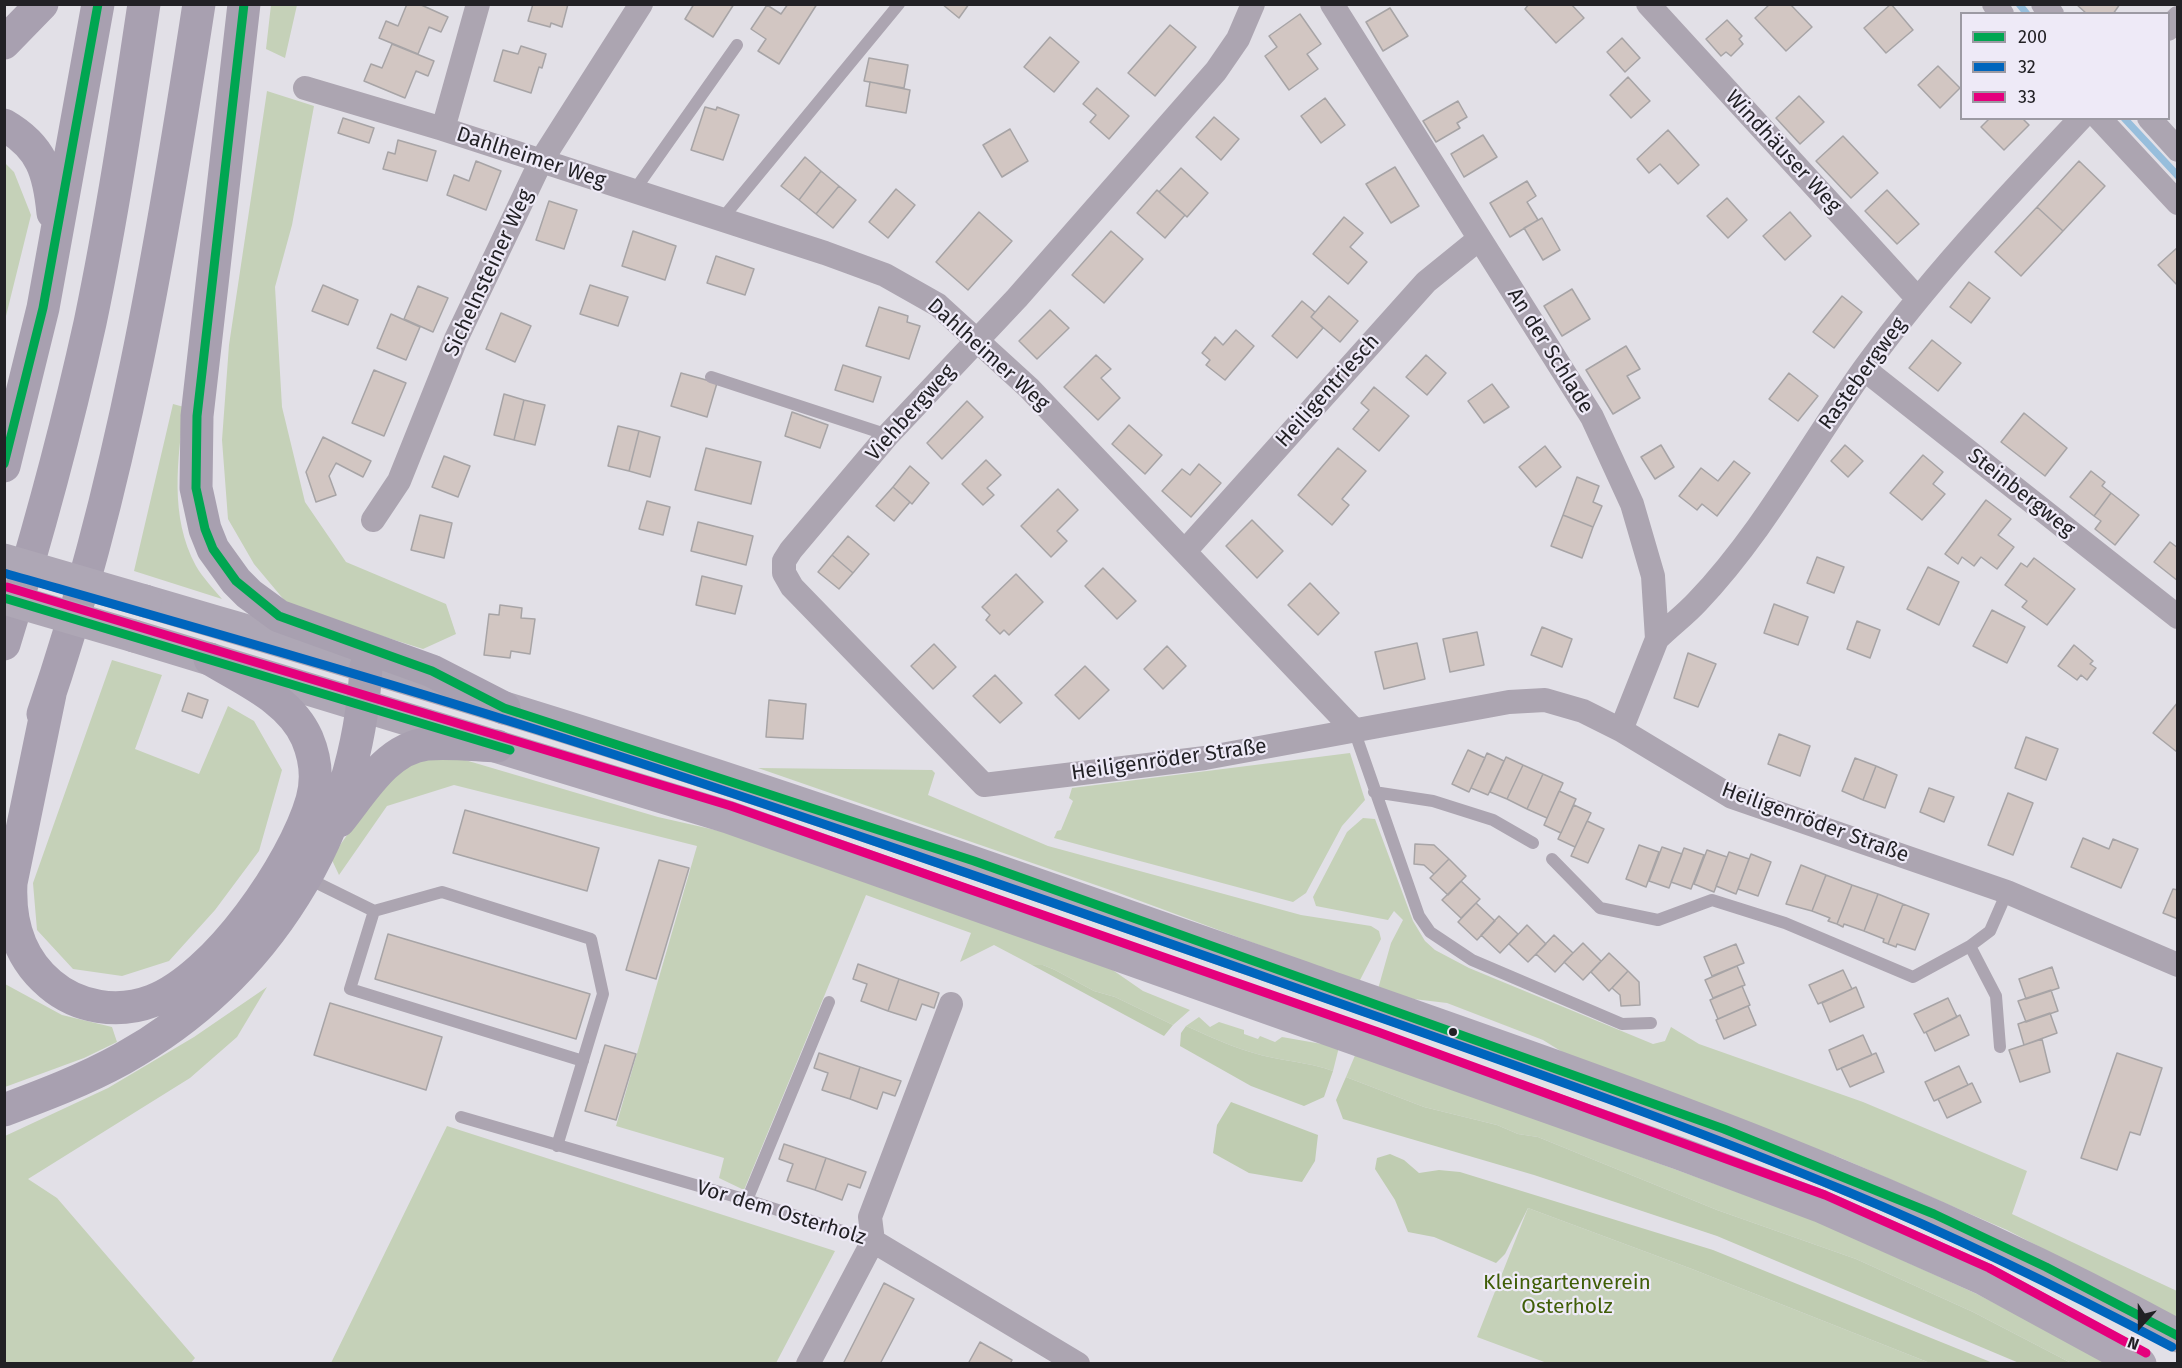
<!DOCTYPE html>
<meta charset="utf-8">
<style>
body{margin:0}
#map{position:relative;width:2182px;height:1368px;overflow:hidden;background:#e2e0e7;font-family:"Fira Sans",sans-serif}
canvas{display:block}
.frame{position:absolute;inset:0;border:6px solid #222125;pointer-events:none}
.legend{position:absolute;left:1960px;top:12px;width:210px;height:108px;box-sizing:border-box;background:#eeeaf7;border:2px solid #9c9aa3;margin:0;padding:8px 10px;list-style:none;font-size:18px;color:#222125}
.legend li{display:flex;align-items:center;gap:12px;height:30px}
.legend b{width:30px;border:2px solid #9c9aa3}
.north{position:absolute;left:2110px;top:1296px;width:60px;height:60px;-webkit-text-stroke:4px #eeeaf7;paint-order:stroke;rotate:201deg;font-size:16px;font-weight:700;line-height:24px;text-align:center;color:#222125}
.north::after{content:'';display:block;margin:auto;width:21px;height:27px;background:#222125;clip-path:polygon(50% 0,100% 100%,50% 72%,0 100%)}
</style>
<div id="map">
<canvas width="2182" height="1368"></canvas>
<div class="frame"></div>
<ul class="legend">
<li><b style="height:8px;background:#00a651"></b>200</li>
<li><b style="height:8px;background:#0065bd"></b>32</li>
<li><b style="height:8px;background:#e5007d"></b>33</li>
</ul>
<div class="north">N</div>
</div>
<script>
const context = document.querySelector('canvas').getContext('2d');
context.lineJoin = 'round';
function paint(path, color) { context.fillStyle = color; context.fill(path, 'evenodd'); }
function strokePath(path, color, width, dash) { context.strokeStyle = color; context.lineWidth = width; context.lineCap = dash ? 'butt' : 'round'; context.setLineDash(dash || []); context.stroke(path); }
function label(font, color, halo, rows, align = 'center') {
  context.font = font + ' "Fira Sans",sans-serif'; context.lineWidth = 4.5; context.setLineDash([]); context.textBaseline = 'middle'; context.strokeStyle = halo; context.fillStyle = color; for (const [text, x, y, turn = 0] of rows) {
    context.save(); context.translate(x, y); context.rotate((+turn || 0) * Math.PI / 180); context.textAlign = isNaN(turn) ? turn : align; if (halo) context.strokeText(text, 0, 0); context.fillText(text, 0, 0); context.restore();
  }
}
const green = new Path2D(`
 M271,5H297L285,58L266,49Z
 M267,91L314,106L292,225L275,287L282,407L305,502L346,562L446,604L456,634L423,649L290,607L254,564L228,519L222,440L229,345Z
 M5,163L14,172L31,215L5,320Z
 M173,404L184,407C178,460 169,516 196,566C203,578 213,588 222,599L134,571Z
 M112,660L162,675L135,749L199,774L228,706L254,721L282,770L259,851L215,910L169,961L122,976L73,969L37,930L33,883Z
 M1350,753L1365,800L1342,826L1306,893L1293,902L1054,838L1057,831L1061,830L1073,801L1069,798L1072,788Z
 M412,756L465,760L658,817L733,834L1104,964L1143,991L1190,1010L1173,1025L1115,997L1094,991L1055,970L1043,965H1032L994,945L960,962L971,933L866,895L744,1190L719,1178L724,1158L616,1126L697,846L454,785L387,806L339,875L331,858L392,771Z
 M758,768L932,770L935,773L928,795L1048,846L1301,915L1371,926L1379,931L1381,939L1359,982L1116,892Z
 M1363,818L1375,819L1413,921L1425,941L1435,950L1469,968L1653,1044L1665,1041L1671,1027L1699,1044L1863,1102L2027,1171L2012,1214L2177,1291V1318L2007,1230L1841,1158L1572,1058L1543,1040L1447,1003L1405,998L1378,989L1391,943L1403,920L1394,911L1388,920L1316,906L1313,897L1347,832Z
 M5,984L62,1015L112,1027L117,1042L84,1058L5,1087Z
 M267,987L237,1037L190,1078L28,1179L57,1198L195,1358L190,1364L5,1363V1136L108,1088L194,1037Z
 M1199,1017L1210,1027L1219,1022L1244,1030V1034L1258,1039L1260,1036L1275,1042L1282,1037L1339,1047L1333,1071C1313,1064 1295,1062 1274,1058C1243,1052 1215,1039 1186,1026Z
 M1356,1053L1814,1220L1977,1294L2110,1363H2071L1973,1312L1856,1259L1717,1210L1538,1137L1518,1134L1497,1125L1424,1107L1346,1077Z
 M447,1126L835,1251L776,1363H331Z
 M1528,1208L1692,1269L1930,1363H1547L1477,1337Z`);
const forest = new Path2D(`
 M1032,965H1043L1055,970L1094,991L1115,997L1173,1025L1164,1036Z
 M1186,1026C1215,1039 1243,1052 1274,1058C1295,1062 1313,1064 1333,1071L1324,1097L1304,1106L1251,1086L1180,1046L1181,1033Z
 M1346,1077L1424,1107L1497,1125L1518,1134L1538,1137L1717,1210L1856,1259L1973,1312L2071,1363H2019L1717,1236L1534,1175L1343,1119L1336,1100Z
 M1231,1102L1318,1135L1315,1161L1302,1182L1249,1173L1213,1153L1217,1125Z
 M1390,1154L1404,1160L1419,1173L1439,1170L1460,1172L1713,1250L1993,1363H1930L1692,1269L1528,1208L1505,1254L1496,1263L1434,1237L1408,1232L1395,1200L1375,1169L1377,1158Z`);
const stream = new Path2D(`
 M2019,4L2027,14
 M2124,118L2178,176`);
const building = new Path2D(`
 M407,4H419L448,17L441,32L429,27L418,54L379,38L386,21L398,26Z
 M533,4H568L562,27L551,23L550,27L528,21Z
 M694,4H734L713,37L685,19Z
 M788,4H817L779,64L758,51L766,39L751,29L767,5L781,14Z
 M942,4H969L959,18Z
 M1529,4H1571L1584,18L1556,43L1525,9Z
 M1770,4H1790L1812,27L1786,51L1755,18Z
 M1891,4L1913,30L1886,53L1864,28Z
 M2076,4H2120L2113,14H2087Z
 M1390,8L1408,36L1383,51L1366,22Z
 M1300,14L1321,44L1307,54L1318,69L1289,90L1265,56L1277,47L1269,36Z
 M1727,20L1742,36L1739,39L1743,44L1731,56L1726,52L1721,56L1706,39Z
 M1170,25L1196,47L1155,96L1128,73Z
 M1050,37L1079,62L1054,92L1024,67Z
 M1622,38L1640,58L1625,72L1607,52Z
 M392,44L434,61L428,76L416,71L405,98L364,81L371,64L382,68Z
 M521,46L546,54L542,68L539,67L531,93L494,81L503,50L518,54Z
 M869,58L908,65L904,88L864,81Z
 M1938,66L1960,88L1940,108L1918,85Z
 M1628,77L1650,101L1631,118L1610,95Z
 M870,82L910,90L906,113L866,106Z
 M1097,88L1129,116L1109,139L1090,122L1096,115L1083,104Z
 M1799,96L1824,122L1800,144L1776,118Z
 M1325,98L1345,125L1321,143L1301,116Z
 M1458,101L1467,117L1457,123L1460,128L1436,142L1423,121Z
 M705,107L716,110L717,107L739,115L723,160L691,150Z
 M1214,117L1239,139L1221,160L1196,137Z
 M343,118L374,128L369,143L338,133Z
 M1990,118H2022L2029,125L2004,150L1981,127Z
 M1010,129L1028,161L1002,177L983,145Z
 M1668,130L1699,165L1678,184L1660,164L1649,173L1637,159Z
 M1483,135L1497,157L1464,177L1451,154Z
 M1843,136L1878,173L1851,198L1816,161Z
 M398,140L436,151L427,181L383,169L388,152L395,154Z
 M805,157L821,171L799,200L781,186Z
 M476,161L501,171L486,210L447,195L454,175L469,181Z
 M2079,161L2105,186L2063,231L2037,207Z
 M1395,167L1419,206L1391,223L1366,184Z
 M1181,168L1208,193L1187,217L1159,192Z
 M821,171L839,186L816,214L799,200Z
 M1527,181L1536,196L1527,202L1538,220L1510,237L1490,203Z
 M839,186L856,200L833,228L816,214Z
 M896,189L915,205L888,238L869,222Z
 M1157,190L1185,215L1165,238L1137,213Z
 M1887,190L1919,224L1897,244L1865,211Z
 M1727,198L1747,220L1728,238L1707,216Z
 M549,201L577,210L564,249L536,240Z
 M2037,207L2063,231L2021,276L1995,252Z
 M979,212L1012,241L968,290L936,262Z
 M1790,212L1811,236L1785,260L1763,236Z
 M1344,217L1363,233L1350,247L1367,262L1348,284L1313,254Z
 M1542,218L1560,250L1543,260L1524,228Z
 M633,231L676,246L665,280L622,266Z
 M1111,231L1143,259L1104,303L1072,275Z
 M2178,247V286L2158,265Z
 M716,256L754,269L745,295L707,283Z
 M1969,282L1990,298L1971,323L1950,307Z
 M323,285L358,300L348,325L312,311Z
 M590,285L628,297L618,326L580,314Z
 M418,286L448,298L433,332L404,319Z
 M1572,289L1590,319L1562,336L1544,306Z
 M1329,296L1358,321L1340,342L1311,317Z
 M1842,296L1862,312L1834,348L1813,332Z
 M1302,301L1315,312L1311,317L1323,328L1297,358L1272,336Z
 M879,307L908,316L907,322L920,326L909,359L866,346Z
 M1050,310L1069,328L1037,359L1019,341Z
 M501,313L531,326L515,362L486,349Z
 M391,314L420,327L406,360L377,348Z
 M1236,330L1254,346L1225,380L1206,365L1210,360L1202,353L1215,337L1223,345Z
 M1932,340L1961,363L1938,391L1909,368Z
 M1626,346L1640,369L1627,376L1640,398L1613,414L1586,370Z
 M1096,355L1111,369L1101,378L1120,398L1098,420L1064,387Z
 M1426,355L1446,373L1427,395L1406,377Z
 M843,365L881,377L873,402L835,390Z
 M374,370L406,383L384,436L352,423Z
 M681,373L717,383L707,417L671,406Z
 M1789,373L1818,396L1798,421L1769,399Z
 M1492,384L1509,407L1484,423L1468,401Z
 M1374,387L1409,416L1379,451L1353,429L1369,410L1361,403Z
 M504,394L524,400L514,440L494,435Z
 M524,400L545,405L535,445L514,440Z
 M967,401L983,417L942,459L927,443Z
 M792,412L828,425L820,448L785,436Z
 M2024,413L2067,448L2045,476L2001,442Z
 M1129,425L1162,455L1145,474L1112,444Z
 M618,426L639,431L629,471L608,466Z
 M639,431L660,437L650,477L629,471Z
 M323,437L371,461L363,477L336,463L329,476L336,495L316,502L306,472Z
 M1661,445L1674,467L1655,479L1641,457Z
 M1845,445L1863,461L1848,477L1831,461Z
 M1545,446L1561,467L1536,487L1519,467Z
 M706,448L761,462L751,504L695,490Z
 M1338,448L1366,471L1342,499L1349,505L1332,525L1298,495Z
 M1923,455L1943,472L1933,484L1945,494L1922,520L1890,493Z
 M444,456L470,466L458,497L432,487Z
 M986,460L1001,475L987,488L994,495L983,505L962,484Z
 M1734,461L1750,473L1717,516L1702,504L1697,510L1679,496L1701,468L1718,481Z
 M1199,464L1221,483L1191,517L1162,491L1182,469L1190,475Z
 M910,466L929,483L912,504L893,487Z
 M2091,471L2105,482L2102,486L2111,493L2094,516L2070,497Z
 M1577,477L1599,486L1593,502L1602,506L1593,527L1563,515Z
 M893,487L910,502L894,521L876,506Z
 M1058,489L1078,510L1057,531L1067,541L1051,557L1021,526Z
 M2111,493L2139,515L2115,545L2095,529L2101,521L2094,516Z
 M1986,500L2011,519L1998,535L2014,547L1997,569L1981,557L1974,566L1962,557L1958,564L1945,554Z
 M647,501L670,507L663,535L639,529Z
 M420,515L452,523L444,558L411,550Z
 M1563,515L1593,527L1582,558L1551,546Z
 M1252,520L1283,551L1257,578L1226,546Z
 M698,522L753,536L746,565L691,551Z
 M848,536L869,554L853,573L832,555Z
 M2170,542L2178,548V581L2154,562Z
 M832,555L853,573L839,589L818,572Z
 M1817,557L1844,567L1834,593L1807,583Z
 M2034,558L2075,589L2047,625L2022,607L2027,601L2005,585L2021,563L2027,567Z
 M1928,567L1959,582L1939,625L1907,609Z
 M1103,568L1136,601L1117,619L1085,586Z
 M1016,574L1043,602L1009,635L1004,630L1000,634L986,620L990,615L982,607Z
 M702,576L742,586L735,614L696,605Z
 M1310,583L1339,613L1318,635L1288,605Z
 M1774,604L1808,617L1798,645L1764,633Z
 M500,605L522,608L521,618L535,619L530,654L511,651L510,658L484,655L489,614L499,615Z
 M1992,610L2025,627L2007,663L1973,646Z
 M1857,621L1880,630L1870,658L1847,649Z
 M1542,627L1572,639L1562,667L1531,655Z
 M1477,632L1484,665L1450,672L1443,639Z
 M1417,643L1425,679L1384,689L1375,652Z
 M934,644L956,667L933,689L911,666Z
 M2074,645L2093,661L2090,664L2096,668L2087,680L2081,675L2077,680L2058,666Z
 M1167,646L1186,666L1163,689L1144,669Z
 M1688,653L1716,664L1698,707L1674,698Z
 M1085,666L1109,690L1079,719L1055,695Z
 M995,675L1022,703L1000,723L973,696Z
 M188,693L208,700L202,718L182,711Z
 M769,700L806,704L803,739L766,737Z
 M2178,702V751L2177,752L2153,733Z
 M1779,734L1810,746L1800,776L1768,764Z
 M2026,737L2058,749L2046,780L2015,768Z
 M1468,750L1485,758L1469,792L1452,784Z
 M1487,753L1504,761L1488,795L1471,788Z
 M1506,757L1523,765L1507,799L1490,792Z
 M1855,758L1876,766L1863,800L1842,791Z
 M1523,765L1543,774L1527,809L1507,799Z
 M1876,766L1897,775L1885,808L1863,800Z
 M1543,774L1563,783L1547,818L1527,809Z
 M1929,788L1954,797L1944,822L1920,812Z
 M1559,791L1576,799L1561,833L1544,825Z
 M2008,793L2033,803L2013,855L1988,845Z
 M1574,805L1591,813L1575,847L1558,839Z
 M465,810L599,848L587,891L453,853Z
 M1587,821L1604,829L1588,863L1571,856Z
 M2083,838L2109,849L2113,839L2138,849L2121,888L2071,867Z
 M1415,844L1434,845L1449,859L1434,874L1424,865L1414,864Z
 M1639,845L1659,852L1646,887L1626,879Z
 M1662,847L1682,854L1669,888L1649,881Z
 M1684,848L1704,855L1691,889L1671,882Z
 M1707,850L1727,857L1714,892L1694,884Z
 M1729,852L1749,859L1736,894L1716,886Z
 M1751,854L1771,862L1758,896L1738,889Z
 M1449,859L1466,876L1448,895L1430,878Z
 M659,860L689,868L656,979L626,970Z
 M1801,865L1826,875L1812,911L1786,904Z
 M1826,875L1852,885L1837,924L1828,921L1830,918L1812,911Z
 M1461,881L1480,899L1461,918L1442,900Z
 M1852,885L1878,894L1864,931L1844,924L1843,927L1837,924Z
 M2173,889L2178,890V919L2163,913Z
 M1878,894L1903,904L1888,944L1883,942L1884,939L1864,931Z
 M1476,903L1495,921L1477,940L1458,922Z
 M1903,904L1929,914L1915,950L1897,944L1896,947L1888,944Z
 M1499,916L1518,934L1500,953L1481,935Z
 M1527,925L1546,944L1528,962L1509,944Z
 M388,934L590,994L576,1039L375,979Z
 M1554,935L1573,953L1555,972L1536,954Z
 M1583,943L1601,961L1583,980L1564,962Z
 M1736,944L1744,963L1712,976L1704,957Z
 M1609,953L1628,971L1609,991L1591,972Z
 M858,964L899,979L888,1011L861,1001L867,984L853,979Z
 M1737,966L1745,985L1713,998L1705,980Z
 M2052,967L2059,988L2026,999L2019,979Z
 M1843,970L1852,989L1818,1004L1809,985Z
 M1628,971L1639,982L1640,1005L1621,1006L1620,995L1612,988Z
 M899,979L939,993L934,1008L922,1004L916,1020L888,1011Z
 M1742,986L1750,1005L1718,1019L1710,1000Z
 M1856,987L1864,1007L1830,1022L1822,1003Z
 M2051,990L2058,1011L2026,1022L2018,1001Z
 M1948,998L1957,1017L1924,1033L1914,1014Z
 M330,1003L442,1037L426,1090L314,1055Z
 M1748,1006L1756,1025L1724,1039L1716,1020Z
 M2050,1013L2057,1033L2024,1045L2018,1024Z
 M1960,1015L1969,1035L1935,1051L1926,1032Z
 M1863,1035L1872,1055L1837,1070L1829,1050Z
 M2042,1039L2050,1072L2020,1082L2009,1050Z
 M605,1045L636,1054L616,1120L585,1111Z
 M819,1053L860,1067L850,1099L822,1090L828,1073L814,1068Z
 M1876,1053L1884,1072L1850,1087L1841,1068Z
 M2117,1053L2162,1068L2140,1135L2130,1132L2117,1170L2081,1158Z
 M1959,1066L1968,1085L1934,1101L1925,1082Z
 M860,1067L901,1081L895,1096L883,1092L877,1109L850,1099Z
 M1972,1083L1981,1102L1947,1118L1938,1099Z
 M784,1144L826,1158L815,1190L787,1181L793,1164L779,1159Z
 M826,1158L866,1172L860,1188L848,1184L842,1200L815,1190Z
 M884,1283L914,1299L880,1364H843Z
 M980,1342L1012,1360L1010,1364H968Z`);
const lane = new Path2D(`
 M634,191L737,45
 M721,220L899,4
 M711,377L888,435
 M1354,730L1419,916L1430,932L1472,960L1622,1024L1651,1023
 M1374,792L1433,801L1493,820L1533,843
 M1552,859L1600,908L1658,920L1712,900L1785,923L1913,977L1970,946L1990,931L2007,892
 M307,878L374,911
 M1970,946L1996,996L2000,1047
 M461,1117L747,1200L873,1241
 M557,1146L603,994L591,939L442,892L374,911L350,989L583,1061
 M747,1200L829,1002`);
const street = new Path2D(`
 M1253,4L1238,39L1216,71L1017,298L888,435L791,550L784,561V573L792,587L984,785L1205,758L1509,702L1545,700L1583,711L1621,730L1732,797L2007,892L2178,965
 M1332,4L1592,417L1632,504L1653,576L1657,639L1621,730
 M1648,4L1918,299
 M1994,4L2002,14
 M2043,4L2052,14
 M2168,29L2178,18
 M305,88L443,129L825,253L885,275L938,305L1029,388L1354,730
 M2099,118L2178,203
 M2149,118L2178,150
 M443,129L478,4
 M1864,369L2178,617
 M373,520L399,481L456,339L541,161L641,4
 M1185,551L1426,282L1479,239
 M1657,639C1670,626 1685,615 1697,602C1763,533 1809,446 1864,369C1929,279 2005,199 2081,118
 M873,1241L870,1217L951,1004
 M873,1241L1078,1364
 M808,1364L873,1241`);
const primary = new Path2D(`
 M145,601C301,647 458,692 613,742C848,817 1081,900 1313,981C1607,1084 1904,1185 2178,1336
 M134,636L728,817L1681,1154L1820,1206L1984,1279L2140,1364`);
const highway = new Path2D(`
 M244,4L197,416L196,488L205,529L213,549L236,581L249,594L279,616L432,671L504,708
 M4,43L42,4
 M4,125C42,147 49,172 53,213
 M4,466L43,308L98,4
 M4,644C37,538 66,431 90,323C112,218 128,111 144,4
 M50,694L11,883C9,922 19,958 50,984C78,1008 118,1014 152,1001C216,977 294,863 312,800C318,779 315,757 307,738C290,699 244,680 210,659
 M43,714C122,484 162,244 199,4
 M339,821C362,793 387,748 427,744C450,742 474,745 497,746
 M4,1110C44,1095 84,1080 122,1059C267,978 357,833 366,667`);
const primaryBridge = new Path2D(`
 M4,560L145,601
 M4,598L134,636`);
const bus1 = new Path2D(`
 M244,4L197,416L196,488L205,529L213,549L236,581L279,616L432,671L504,708L974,861L1724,1129L1934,1214L2046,1267L2178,1336
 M4,464L43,308L98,4
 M4,598L510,750`);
const bus2 = new Path2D(`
 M4,573C183,624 361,674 538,730C777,806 1014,889 1251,972C1451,1043 1652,1111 1848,1192C1959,1238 2066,1291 2172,1347`);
const bus3 = new Path2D(`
 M7,587L731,806L1378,1032L1825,1195L1989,1268L2146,1353`);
const markers = [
 [1453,1032,5,"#222125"]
];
const streetNames = [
 ["Windhäuser Weg",1783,152,47],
 ["Dahlheimer Weg",531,158,18],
 ["Sichelnsteiner Weg",489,273,-65],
 ["An der Schlade",1550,351,58],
 ["Dahlheimer Weg",988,355,42],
 ["Rastebergweg",1863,374,-54],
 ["Heiligentriesch",1328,391,-48],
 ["Viehbergweg",911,413,-48],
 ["Steinbergweg",2021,493,38],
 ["Heiligenröder Straße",1169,760,-8],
 ["Heiligenröder Straße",1815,823,20],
 ["Vor dem Osterholz",781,1213,17]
];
const parkNames = [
 ["Kleingartenverein",1567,1283],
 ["Osterholz",1567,1307]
];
paint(green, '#c5d1b8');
paint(forest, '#bfccb1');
strokePath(stream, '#97bedc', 7);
paint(building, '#d2c6c2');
strokePath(building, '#a7a4a6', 1.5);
strokePath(lane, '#aca5b1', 12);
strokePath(street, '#aca5b1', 24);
strokePath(primary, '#aea7b5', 33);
strokePath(highway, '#a8a0b0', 33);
strokePath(primaryBridge, '#aea7b5', 33);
strokePath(bus1, '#00a651', 9);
strokePath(bus2, '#0065bd', 9);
strokePath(bus3, '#e5007d', 9);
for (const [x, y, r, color] of markers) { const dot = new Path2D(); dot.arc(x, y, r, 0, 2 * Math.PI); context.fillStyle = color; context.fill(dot); strokePath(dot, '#eeeaf7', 2); }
label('21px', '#222125', '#eeeaf7', streetNames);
label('21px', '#405e08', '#eeeaf7', parkNames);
</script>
